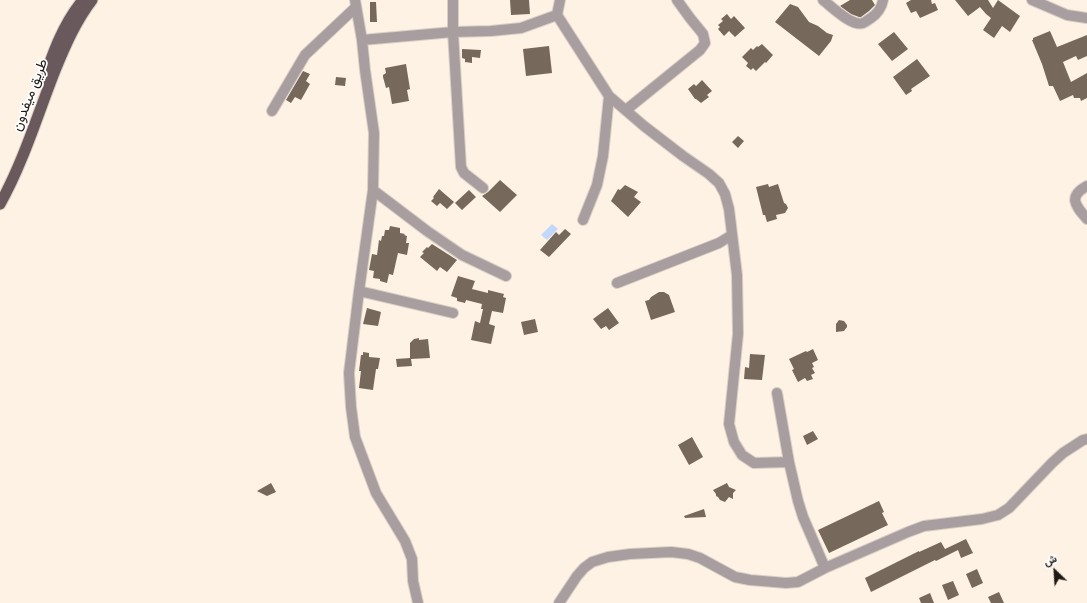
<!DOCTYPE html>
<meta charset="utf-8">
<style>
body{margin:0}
#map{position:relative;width:1087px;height:603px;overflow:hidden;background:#fef2e5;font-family:"Noto Sans",Vazirmatn,sans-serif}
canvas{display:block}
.north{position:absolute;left:1035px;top:551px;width:40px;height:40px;-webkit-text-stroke:3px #fff;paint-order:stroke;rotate:335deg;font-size:11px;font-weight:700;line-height:16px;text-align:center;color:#1f1a14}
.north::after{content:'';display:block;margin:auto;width:14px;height:18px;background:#1f1a14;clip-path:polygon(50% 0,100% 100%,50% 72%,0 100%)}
</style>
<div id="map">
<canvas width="1087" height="603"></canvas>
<div class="north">ش</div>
</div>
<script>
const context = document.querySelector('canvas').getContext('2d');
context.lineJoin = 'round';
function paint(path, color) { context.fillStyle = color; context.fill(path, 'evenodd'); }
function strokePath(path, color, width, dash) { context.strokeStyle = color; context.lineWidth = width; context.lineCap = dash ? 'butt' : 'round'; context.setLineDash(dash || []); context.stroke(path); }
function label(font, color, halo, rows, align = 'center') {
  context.font = font + ' "Noto Sans",Vazirmatn,sans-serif'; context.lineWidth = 3.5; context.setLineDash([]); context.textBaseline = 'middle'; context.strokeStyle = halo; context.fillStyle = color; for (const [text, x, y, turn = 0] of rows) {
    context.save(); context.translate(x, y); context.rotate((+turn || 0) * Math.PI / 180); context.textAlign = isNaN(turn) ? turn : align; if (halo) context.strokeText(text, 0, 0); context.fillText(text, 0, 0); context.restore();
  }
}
const water = new Path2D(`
 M552,224L558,229L547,240L541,235Z`);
const building = new Path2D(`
 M510,0H529L530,14L511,15Z
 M850,0H872L875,5L869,11L861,17H859L851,14L840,6Z
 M911,0H931L932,4L935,3L938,10L920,18L916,11L911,13L906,3Z
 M955,0H988L993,8L998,0L1020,16L1010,32L1002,26L994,38L983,30L991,18L986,14L980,7L968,16Z
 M370,2H376L377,22H370Z
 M790,4L798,7L809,22L818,26L827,33L833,35L831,41L819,56L775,22Z
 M727,14L731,19L734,16L745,28L735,37L729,31L724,36L718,29L720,27L718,25L723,21L721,19Z
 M1050,31L1057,47L1087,35V56L1078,60L1076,56L1063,62L1071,82L1087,73V98L1081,101L1080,98H1074L1073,95L1060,101L1053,86H1049L1042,64L1032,40H1033V38Z
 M894,32L908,49L892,61L878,44Z
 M762,44L773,55L766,63L765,62L756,71L753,68L751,70L746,66L748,63L742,57L751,48L753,50L757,46L758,47Z
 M549,46L552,73L526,76L523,49Z
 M462,49L481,50L480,58L472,57V63L465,62V59L462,58Z
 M917,59L930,76L911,89L912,91L906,95L893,77Z
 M406,64L410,89L407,90L409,101L392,104L389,87L386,88L383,77V75L386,73L385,68Z
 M303,71L310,74L306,81L310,84L301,100L295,97L291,103L286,100Z
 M336,77L346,78L345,86L335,85Z
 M702,80L712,91L707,95L709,97L701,103L696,99H695L688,89L694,84L696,86Z
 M738,136L744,141L738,148L732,142Z
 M500,180L517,195L500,212L482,196L488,192Z
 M768,184L769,187L778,184L784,203L786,204L788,208L785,213L776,215L777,219L767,222L765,215H763L756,187Z
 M625,185L638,192L634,197L641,202L628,217L611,201L618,189L620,190Z
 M439,189L454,202L447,209L440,203L437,206L431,201L434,198L433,197Z
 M469,190L476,197L462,210L455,203Z
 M390,226L400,228V233L405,234L404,235L407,236L406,243H409L407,255L398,253L393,275L389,274L387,283L380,281V279L373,278L374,271L369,270L372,254L377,255L379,240L381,241L382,236H384L385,230H389Z
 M565,229L571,234L549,257L540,250L556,232L559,235Z
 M432,244L457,260L447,272L440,267L437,271L420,257L424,253L422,252L427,247L428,248Z
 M458,276L475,281L472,289L488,293V290L504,294L503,297L506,298L503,313L492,311L489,324L495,326L491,344L471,340L475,321L480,323L483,309H481L482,304L466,300L465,303L457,301V298L451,296Z
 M659,292H664L669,295L675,312L651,320L645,301L649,300L651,297Z
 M367,308L381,312L378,326L363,324Z
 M608,308L619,323L609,330L606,326L601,329L593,319Z
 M535,319L538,332L524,335L521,322Z
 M839,320L844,321L847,325V327L844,331L836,332V324Z
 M419,338V340L428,339L430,358L411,359L412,366L397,367L396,359L410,358V343L414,339Z
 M813,349L818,360L812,363L814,367L812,368L815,373L811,375L813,379L807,381L805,378L798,382L792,370L794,369L789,359L806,351L807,352Z
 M363,352L369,353V357L380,358L378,369H376L373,390L359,388L361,371H359L361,355H363Z
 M750,354L765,355L762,380L744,379L745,367L749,368Z
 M813,431L818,439L807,445L803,436Z
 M692,437L703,457L689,465L678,445Z
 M271,483L276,492L267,496L257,491Z
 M727,483L729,487L736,490L733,493V499L729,497L725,502L720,500L718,497L716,496V494L713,490Z
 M879,501L884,512L882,513L888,525L829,553L818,530Z
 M704,509L706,517L685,518L684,516Z
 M966,539L973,553L961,558L958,550L936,561L935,560L871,592L865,578L919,551V552L941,542L945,549Z
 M977,569L983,583L972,588L966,574Z
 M953,581L959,595L948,600L942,585Z
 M999,592L1004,603H991L988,597Z
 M930,593L934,603H921L919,598Z`);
const minor = new Path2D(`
 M355,0L362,40L365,70L374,133L373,190L427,231L462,255L506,276
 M453,0V32L461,167L464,173L483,188
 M560,0L557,15L609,96L603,156L597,185L583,220
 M823,0C832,7 852,27 863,23C866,22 869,19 871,18C877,14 882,7 883,0
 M1032,0L1067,15L1087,18
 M362,40L453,32L491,31L521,28L557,15
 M609,96L644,126L683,156L709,174L719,183L725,194L729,209L737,275L738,334L729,424L734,442L742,455L754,463L789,462L798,501L803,517L825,568
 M626,110L700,50L705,43L703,34L690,18L677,0
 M272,111L305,55L356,7
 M1087,186C1067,197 1076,206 1087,219
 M373,190L359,291L349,373L351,407L355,437L376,493L405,541L412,559L413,581L418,603
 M617,283L719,243L732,235
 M359,291L453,313
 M777,393L789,462
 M559,603L577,576L584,568L592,562L608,557L630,554L671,552L688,554L700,558L735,577L750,580L786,583L798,582L825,568L908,532L924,526L982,519L998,515L1009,508L1052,463L1063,453L1083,440L1087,439`);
const primary = new Path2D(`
 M43,82C53,53 63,24 83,0
 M0,204C24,161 38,113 56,68C66,44 76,21 92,0`);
const streetNames = [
 ["طريق ميفدون",30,95,-69]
];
paint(water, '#c1d7fc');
paint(building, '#76695b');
strokePath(minor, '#dacfc4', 12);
strokePath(primary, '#dacfc4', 13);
strokePath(minor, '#a89ea0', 10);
strokePath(primary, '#6a595c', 11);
label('14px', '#1f1a14', '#fff', streetNames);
</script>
